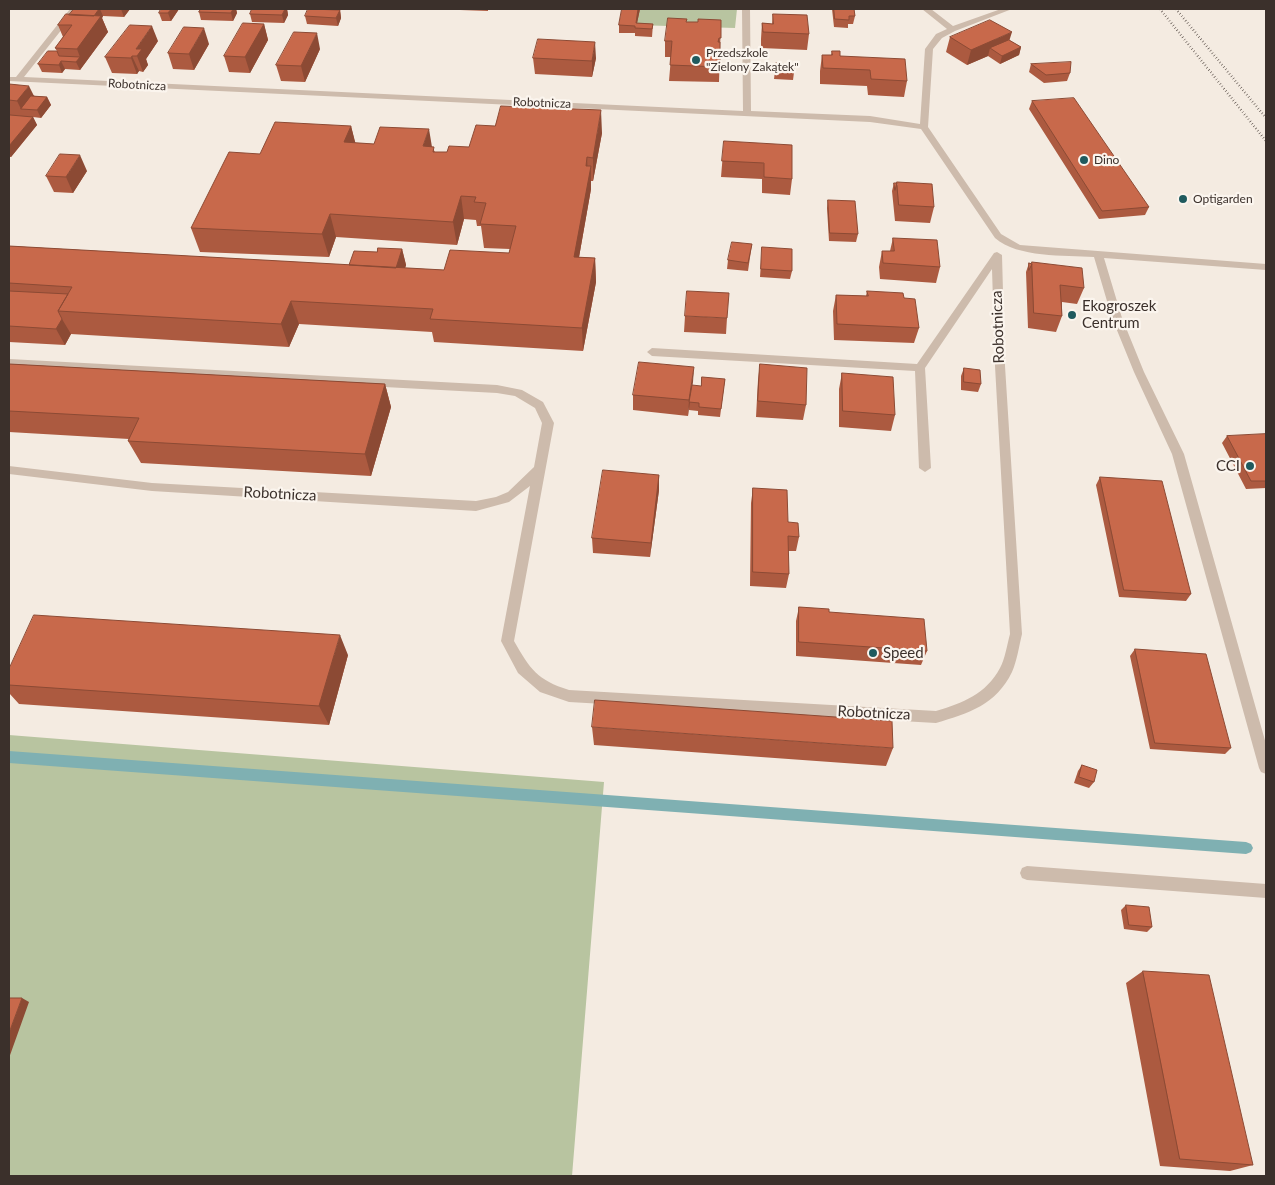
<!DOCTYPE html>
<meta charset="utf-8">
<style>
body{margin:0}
#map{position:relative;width:1275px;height:1185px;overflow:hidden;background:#f4ebe1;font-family:Lato,sans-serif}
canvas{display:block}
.frame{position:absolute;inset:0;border:10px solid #3b302b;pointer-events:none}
</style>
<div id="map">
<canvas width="1275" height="1185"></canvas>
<div class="frame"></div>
</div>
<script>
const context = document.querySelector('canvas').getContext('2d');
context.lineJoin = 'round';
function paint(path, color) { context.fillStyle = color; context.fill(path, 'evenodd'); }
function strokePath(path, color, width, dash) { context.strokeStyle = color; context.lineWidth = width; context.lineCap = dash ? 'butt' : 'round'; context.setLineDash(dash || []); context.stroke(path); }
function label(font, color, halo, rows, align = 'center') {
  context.font = font + ' Lato,sans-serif'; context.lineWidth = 4.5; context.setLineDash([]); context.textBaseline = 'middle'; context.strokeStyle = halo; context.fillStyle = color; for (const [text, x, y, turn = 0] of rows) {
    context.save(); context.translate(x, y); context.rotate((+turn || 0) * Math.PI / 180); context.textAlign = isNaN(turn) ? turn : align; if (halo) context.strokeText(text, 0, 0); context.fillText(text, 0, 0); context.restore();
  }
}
const green = new Path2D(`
 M638,9H737L735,28L635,25Z
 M9,735L604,782L572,1176H9Z`);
const stream = new Path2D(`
 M9,751L1246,842L1251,844L1253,848L1251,852L1246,854L9,763Z`);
const minor = new Path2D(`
 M70,9H78L24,77L743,111L742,9H750L751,111L870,116L920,124L925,49L936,34L947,29L922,9H931L953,26L1001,9H1012L955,31L942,38L933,49L928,127L1001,234L1020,245L1266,264V270L1104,258L1122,318L1144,372L1184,454L1266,744V774L1261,772L1259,768L1172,454L1134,372L1112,318L1094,257C1064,255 1018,258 995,238L921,129L870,122L9,81V77H16Z
 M997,252L1002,255L1005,366L1022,634C1019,646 1017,661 1012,672C996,705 969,713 936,723L569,702L540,692L518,673L501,641L530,486L509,502L476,511L152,491L9,474V466L152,483L476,501L496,497L508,492L534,467L542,423L535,408L515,396L497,393L9,367V359L497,385L522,390L543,402L554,423L514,641C530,669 537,680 569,690L936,711C963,703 986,694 1000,668C1005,659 1007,645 1010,634L995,366L992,269L925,368L931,468L925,472L919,468L915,371L652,356L647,352L652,348L917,364L994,253Z
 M1027,866L1266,884V898L1027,880L1022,878L1020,873L1022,868Z`);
const rail = new Path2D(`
 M1160,9L1266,141
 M1176,9L1266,118`);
const wall = new Path2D(`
 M74,9H130L124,17L103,16L102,18L108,32L80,70L65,69L62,73L42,72L38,64L57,51L55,48L63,37L58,25L70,15Z
 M179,9L171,21H162L159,13Z
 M201,9H236L237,13L233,21L201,20L199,12Z
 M252,9H287L288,15L284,23L252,22L250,14Z
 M432,9H488V11Z
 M622,9H640L637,23L653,24L652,37L635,36V33H619V25Z
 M832,9H854L855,16L853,24H848V28L834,27Z
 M340,10L341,18L338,26L307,24L305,16Z
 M773,14L809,34L807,50L761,48V39L762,23L772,24Z
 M721,20L719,82L669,81L671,57H665V41L686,22H698Z
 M264,24L268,40L250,73L229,72L224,56Z
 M950,37L1009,40L1021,47L1019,55L1000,64L988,56L967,65L946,52Z
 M158,41L146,59L148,65L143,72L139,71L137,74L112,73L105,57Z
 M209,44L194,70L173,69L168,53Z
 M320,49L305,82L281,81L276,65Z
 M832,51L840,56L907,81L904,97L868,95L867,86L820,84V71L822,55H831Z
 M533,58H596L592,77L535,74Z
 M776,63L795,65L793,80L774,79Z
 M1031,64L1070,73L1067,81L1044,83L1029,72Z
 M9,84L35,96L47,97L51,105L41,118L33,117L37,125L11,157H9V117L10,116L9,115Z
 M1032,101L1149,207L1145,215L1099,219L1029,109Z
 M351,126L355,143L432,147L435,152H447L469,147L602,133L593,181H591V189L579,257L595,258L596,282L583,351L434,342L432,332L299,324L289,347L71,334L65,345L9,342V246L349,265L377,252L402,249L406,265L405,268L444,270L509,253L510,249L484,248L481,226H477L476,220L464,219L457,245L336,237L329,257L200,252L191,228L260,154Z
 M724,141L792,179L790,195L762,193V179L721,177Z
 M87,171L73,193L54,192L46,176Z
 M894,183L934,207L930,223L895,221L892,191Z
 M828,200L858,234L856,242L829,241L827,208Z
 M893,238L940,267L936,283L880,279L879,267L882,251H890Z
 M752,244L748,271L727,269L728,260Z
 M762,247L792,271L790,279L760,277Z
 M1032,262L1084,288L1077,304L1062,302V316L1056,332L1028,328L1026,272L1029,263L1032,264Z
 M867,291L904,298L919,328L914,343L834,340L833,311L836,295L866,296Z
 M685,316L727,318L726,334L684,332Z
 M9,364L385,384L391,407L371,476L141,463L128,441L129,439L9,432Z
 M760,364L806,405L803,420L756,417L758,380Z
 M964,368L981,384L978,392L961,390V376Z
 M842,373L895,415L891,431L839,427V389Z
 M725,379L720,417L698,415V411L689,410V407L688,416L633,410V395L701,386Z
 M1266,434V488L1246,489L1222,443L1227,436Z
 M659,475V490L650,557L593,553L592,538Z
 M1100,477L1191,594L1186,601L1119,597L1096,485Z
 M753,488L788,522L799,537L796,551H788L789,574L786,588L750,586L751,503Z
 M799,607L829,612L927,651L921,665L796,656V621Z
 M1135,649L1231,748L1225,754L1150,749L1130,656Z
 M348,655L329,725L19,704L9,693V669Z
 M592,727L893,748L886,766L594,745Z
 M1082,765L1094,782L1089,788L1074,783L1078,771Z
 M1126,905L1152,927L1147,932L1124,929L1121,910Z
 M1143,971L1253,1165L1230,1171L1160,1166L1126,983Z`);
const shadedWall = new Path2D(`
 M99,9H100L103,16L102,18L108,32L80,70L76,62L80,57L77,49L93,17Z
 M121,9H130L124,17Z
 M171,9H179L171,21L168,13Z
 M233,9H236L237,13L233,21L231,13Z
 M285,9H287L288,15L284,23L282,15Z
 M638,9H640L636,28V23Z
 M340,10L341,18L338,26L336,18Z
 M264,24L268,40L250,73L245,57Z
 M152,26L158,41L146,59L148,65L143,72L137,56L136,49Z
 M204,28L209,44L194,70L189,54Z
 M1012,32L1007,48H990L988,56L967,65L971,50Z
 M317,33L320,49L305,82L301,66Z
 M595,42L596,58L592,77V61Z
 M1021,47L1019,55L1000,64L1002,56Z
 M132,56L139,71L137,74L131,58Z
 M61,61L65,69L62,73L59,65Z
 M29,86L37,102L21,109L17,101Z
 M47,97L51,105L41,118L37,110Z
 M601,110L602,133L593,181V158Z
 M33,117L37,125L11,157L9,153V146Z
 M351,126L357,149L344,142Z
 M429,129L433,153L423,146Z
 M80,155L87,171L73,193L66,177Z
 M587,157L588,178L591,166V189L575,280L574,257Z
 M461,196L464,219L457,245L453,222Z
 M330,214L336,237L329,257L322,234Z
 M402,249L406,265L398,291L394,275Z
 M595,258L596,282L583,351L582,328Z
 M291,301L299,324L289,347L281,324Z
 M62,319L71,334L65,345L56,329Z
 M694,367L693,382L688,416L689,400Z
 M385,384L391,407L371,476L365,454Z
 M659,475V490L650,557L651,543Z
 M340,635L348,655L329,725L319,706Z
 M22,998L29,1002L9,1058V1033Z`);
const building = new Path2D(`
 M74,9H99L94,16L69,15Z
 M161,9H171L168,13H159Z
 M201,9H233L231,13L199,12Z
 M252,9H285L282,15L250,14Z
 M308,9L340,10L336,18L305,16Z
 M622,9H638L636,23L653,24L652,29L635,28V26L619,25Z
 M834,9H854L855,16H849V20L835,19Z
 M66,14L101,16L77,49L55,48L72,25H58Z
 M773,14L807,15L809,34L763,32L762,23L773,24Z
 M668,18L687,19L686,22H698V19L721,20V38H719L718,42H720V67L670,65L672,41H665Z
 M990,20L1012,32L971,50L950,37Z
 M243,23L264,24L245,57L224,56Z
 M130,25L152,26L136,49H142L137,56H132L131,58L105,57Z
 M184,27L204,28L189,54L168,53Z
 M294,32L317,33L301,66L276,65Z
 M538,39L595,42L592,61L533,58Z
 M1009,40L1021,47L1002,56L990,48Z
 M48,51H57L59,56L80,57L76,62L61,61L59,65L38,64Z
 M832,51H840V56L905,59L907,81L871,79L870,70L823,68L822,55H832Z
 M1071,62L1070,73L1046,75L1031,64Z
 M776,63L795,65L794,72L775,71Z
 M9,84L29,86L17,101L9,100Z
 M31,96L47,97L37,110L21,109Z
 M1074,98L1149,207L1102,211L1032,101Z
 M501,106L601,110L593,158L587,157L586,166H591L574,257L595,258L582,328L430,319L433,309L291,301L281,324L58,311L72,287L9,283V246L444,270L450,250L509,253L516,226L480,224L486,203L474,202L476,197L461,196L453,222L330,214L322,234L191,228L229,152L260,154L275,122L351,126L344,142L374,144L380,127L429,129L423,146L434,147L433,152H447L449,146L469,147L476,125L495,126Z
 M10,115L33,117L9,146V117Z
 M724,141L792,145V179L764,177V163L722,161Z
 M60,154L80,155L66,177L46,176Z
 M897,182L932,184L934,207L899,205Z
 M894,183H897L895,190Z
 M828,200L855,201L858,234L830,233Z
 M893,238L937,240L940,267L883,263L882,251H894Z
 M732,242L752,244L748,263L728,260Z
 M762,247L792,249V271L761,269Z
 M378,248L402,249L396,268L349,265L354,251L377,252Z
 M1032,262L1082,268L1084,288L1060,285L1062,316L1034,313Z
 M1029,263L1032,264L1029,270Z
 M9,291L68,294L58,311L62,319L56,329L9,326Z
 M687,291L729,293L727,318L685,316Z
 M867,291L903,293L904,298L915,299L919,328L837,324L836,295L868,296Z
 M639,362L694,367L689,400L633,395Z
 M9,364L385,384L365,454L128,441L139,418L9,411Z
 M760,364L807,368L806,405L758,401Z
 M964,368L980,370L981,384L964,382Z
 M842,373L893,377L895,415L843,411Z
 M702,377L725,379L721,409L699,407V403L689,402L692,385L701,386Z
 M1266,434V481H1251L1227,436Z
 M603,470L659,475L651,543L592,538Z
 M1100,477L1162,481L1191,594L1124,590Z
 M753,488L787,490L788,522L798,523L799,537L788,536L789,574L753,572Z
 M799,607L829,609V612L924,619L927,651L799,642Z
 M34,615L340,635L319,706L9,685V669Z
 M1135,649L1206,654L1231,748L1155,743Z
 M595,700L892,721L893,748L592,727Z
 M1082,765L1097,770L1094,782L1079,777Z
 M1126,905L1149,907L1152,927L1129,925Z
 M1143,971L1209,975L1253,1165L1180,1159Z
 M9,998H22L9,1033Z`);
const markers = [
 [696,60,5,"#1f5a5e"],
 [1084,160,5,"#1f5a5e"],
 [1183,199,5,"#1f5a5e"],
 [1072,315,5,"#1f5a5e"],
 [1250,466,5,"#1f5a5e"],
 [873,653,5,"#1f5a5e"]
];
const farPoinames = [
 ["Przedszkole",706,53],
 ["\"Zielony Zakątek\"",706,67],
 ["Dino",1094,160],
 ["Optigarden",1193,199]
];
const farStreetnames = [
 ["Robotnicza",137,85,3],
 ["Robotnicza",542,103,2]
];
const poiNames = [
 ["Ekogroszek",1082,306],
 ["Centrum",1082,323],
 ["CCI",1240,466,"right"],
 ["Speed",883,653]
];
const streetNames = [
 ["Robotnicza",998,327,-92],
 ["Robotnicza",280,494,3],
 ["Robotnicza",874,713,3]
];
paint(green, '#b8c4a0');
paint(stream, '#7fb0b2');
paint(minor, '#cdbbac');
strokePath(rail, '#3b302b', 2.5, [0.5, 2.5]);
paint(wall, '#ac5a40');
paint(shadedWall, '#8c4a34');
paint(building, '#c8694b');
strokePath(building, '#8c4a34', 1);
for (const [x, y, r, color] of markers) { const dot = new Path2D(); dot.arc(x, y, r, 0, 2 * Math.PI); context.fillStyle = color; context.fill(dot); strokePath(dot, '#fbf5ee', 2); }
label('12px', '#3b302b', '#fbf5ee', farPoinames, 'left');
label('12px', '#3b302b', '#fbf5ee', farStreetnames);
label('15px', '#3b302b', '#fbf5ee', poiNames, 'left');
label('15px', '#3b302b', '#fbf5ee', streetNames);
</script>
